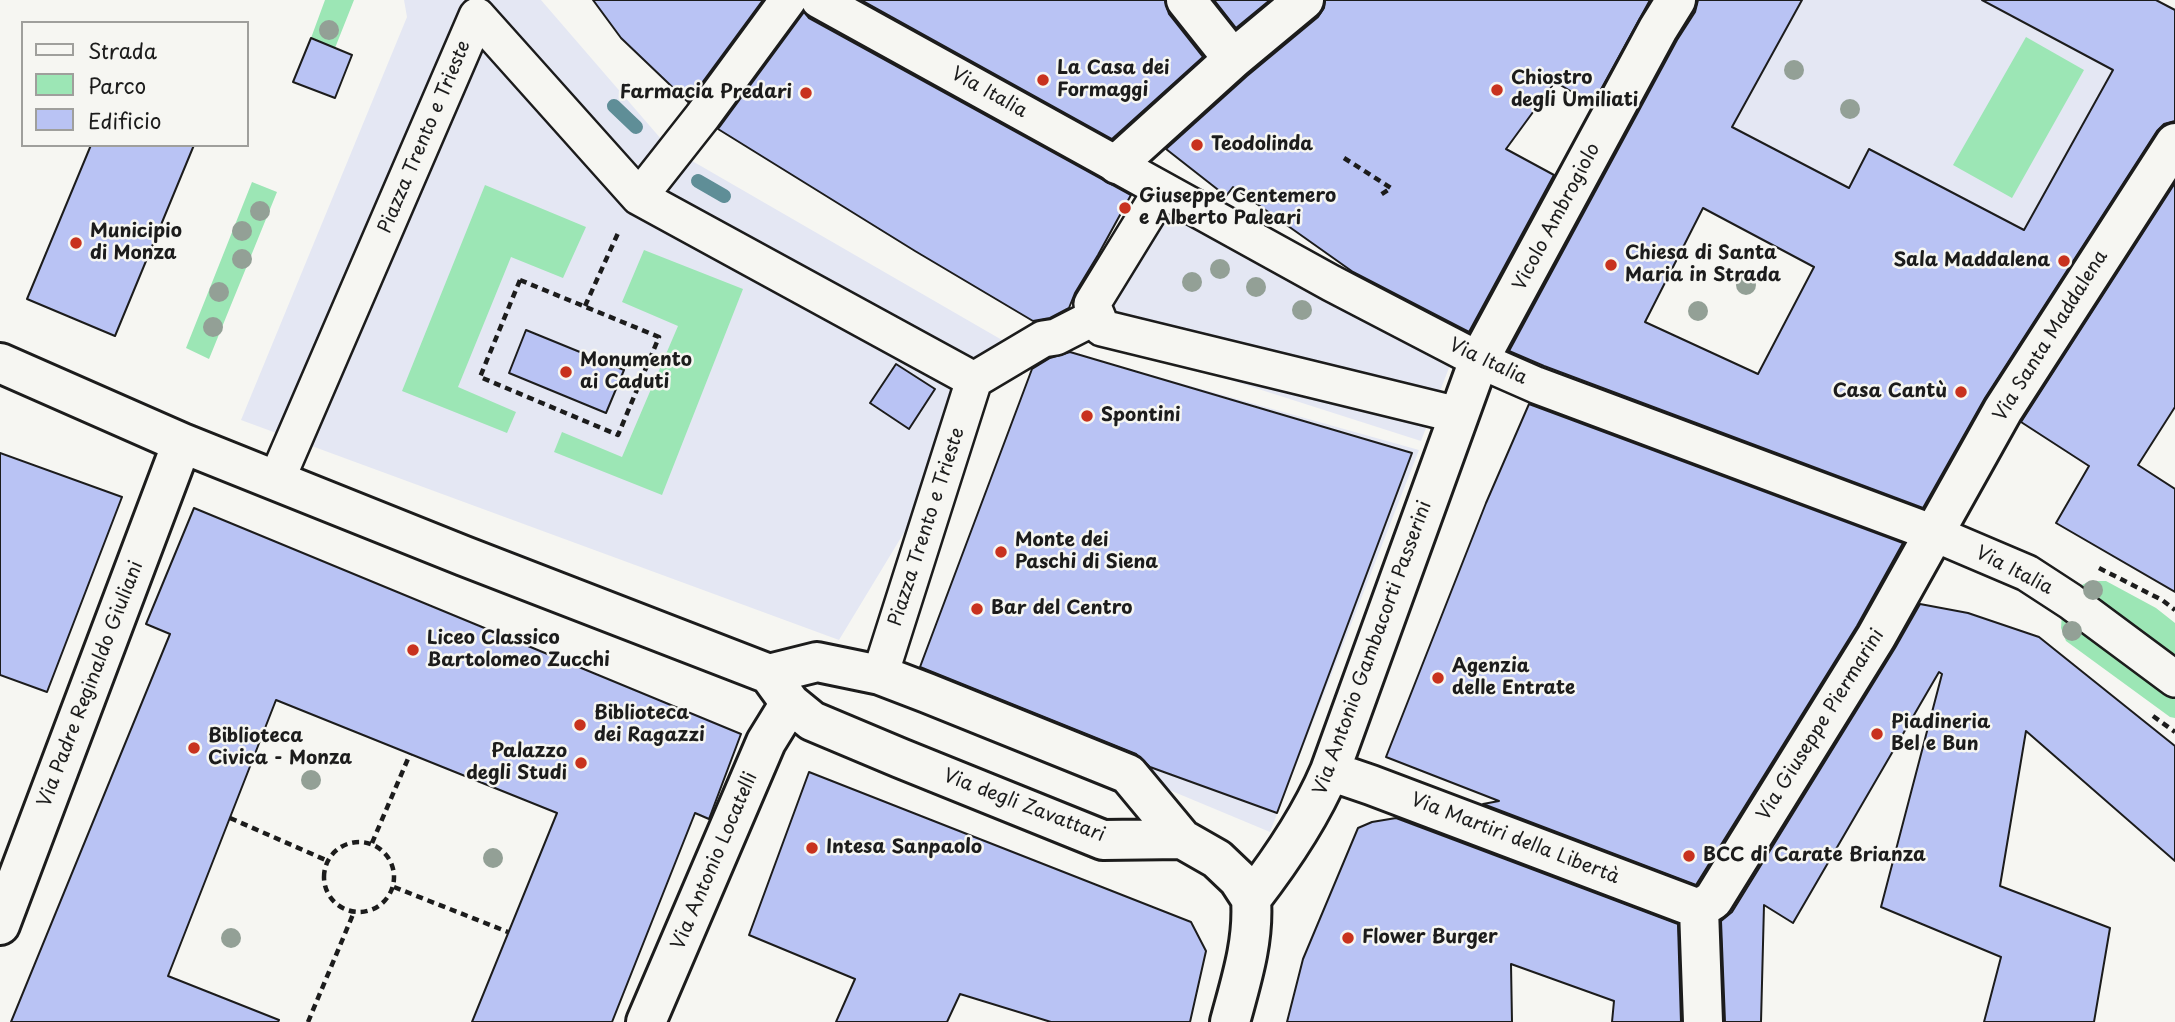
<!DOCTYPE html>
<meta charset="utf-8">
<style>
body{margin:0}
#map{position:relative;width:2175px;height:1022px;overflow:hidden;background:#f6f6f2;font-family:"Playpen Sans",sans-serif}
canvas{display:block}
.legend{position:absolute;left:21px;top:21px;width:228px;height:126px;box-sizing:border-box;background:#f6f6f2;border:2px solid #9f9f9c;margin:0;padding:9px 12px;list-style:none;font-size:21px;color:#1c1c1c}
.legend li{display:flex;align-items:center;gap:14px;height:35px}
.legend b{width:35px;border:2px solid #9f9f9c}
</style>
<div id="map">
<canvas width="2175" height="1022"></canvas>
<ul class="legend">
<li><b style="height:9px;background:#f6f6f2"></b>Strada</li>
<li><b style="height:19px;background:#9ce6b5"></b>Parco</li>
<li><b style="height:19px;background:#b9c3f4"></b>Edificio</li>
</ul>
</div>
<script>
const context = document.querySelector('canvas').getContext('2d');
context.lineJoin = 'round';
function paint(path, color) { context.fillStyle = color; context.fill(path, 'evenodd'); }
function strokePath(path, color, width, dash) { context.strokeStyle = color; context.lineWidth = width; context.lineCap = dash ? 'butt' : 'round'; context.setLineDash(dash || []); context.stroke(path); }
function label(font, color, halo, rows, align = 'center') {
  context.font = font + ' "Playpen Sans",sans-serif'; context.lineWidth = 5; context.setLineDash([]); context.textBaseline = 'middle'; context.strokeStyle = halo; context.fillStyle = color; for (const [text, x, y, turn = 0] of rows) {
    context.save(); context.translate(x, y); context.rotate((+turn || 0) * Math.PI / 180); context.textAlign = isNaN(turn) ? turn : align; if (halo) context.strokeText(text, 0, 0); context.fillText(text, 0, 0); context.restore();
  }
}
const built = new Path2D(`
 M404,0H541L668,147L1002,340L1054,334L1165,210L1452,360L1421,441L1099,338L1044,342L1062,350L1419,450L1270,832L913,683L1041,344L994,384L839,640L241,420L407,17Z
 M1697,0H2156L2175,10V132L2005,395L1966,374L1848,188L1732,127L1665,152L1618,128Z`);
const green = new Path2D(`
 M325,0H354L335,48L311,38Z
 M2026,37L2084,70L2012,198L1953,165Z
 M252,182L277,192L209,359L186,348Z
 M485,185L586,227L563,278L511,257L458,387L516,412L507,433L402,391Z
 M644,250L743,289L662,495L554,452L562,432L622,457L678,326L622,302Z
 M2090,581H2106L2156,608L2175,623V660L2078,587Z
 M2062,613L2175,697V718L2170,717L2066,641L2061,628Z`);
const stream = new Path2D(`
 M614,106L636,127
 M698,181L724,196`);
const building = new Path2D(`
 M593,0H763L688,102L621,38Z
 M861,0H1165L1169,14L1203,57L1112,139Z
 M1214,0H1270L1236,28Z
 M1325,0H1650L1593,104L1555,82L1506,149L1554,175L1469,332L1353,272L1233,187L1226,196L1166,149L1247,76L1318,17L1324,8Z
 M1698,0H1802L1732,127L1849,188L1869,149L2024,230L2113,70L1982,0H2156L2175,10V121L2164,124L2157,131L1985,398L1923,508L1544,366L1509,351L1677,40L1695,12ZM1703,208L1814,267L1758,374L1645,322Z
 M804,12L809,18L1131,195L1098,255L1075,293L1069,308L1050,318L1033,321L915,251L718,129Z
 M311,38L352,55L335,98L293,82Z
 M91,145H194L115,336L27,299Z
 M2175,183V407L2138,465L2175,489V592L2056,523L2089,466L2021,422Z
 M526,330L624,370L606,413L509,373Z
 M1070,352L1412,453L1277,813L1150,767L1136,754L920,667L1032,369L1050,358Z
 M896,364L935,389L909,429L870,403Z
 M1529,404L1903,543L1857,626L1696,885L1483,804L1499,801L1386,757L1486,503Z
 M0,453L122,497L47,692L0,675Z
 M194,508L741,734L709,819L695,813L612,1022H472L557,813L276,700L168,976L279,1020L278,1022H11L170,634L146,624Z
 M1920,604L1968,613L2039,637L2175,746V861L2026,731L2000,886L2110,928L2094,1022H1984L2001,957L1881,907L1942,674L1939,672L1793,923L1764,905L1761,1022H1725L1721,921L1732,912L1895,648Z
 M809,772L1191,922L1206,951L1190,1022H1051L960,994L947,1022H836L855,979L749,935Z
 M1396,818L1678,924L1681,1022H1612L1614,1001L1511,964L1512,1022H1287L1303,959L1358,828L1372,822Z`);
const path = new Path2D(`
 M1344,158L1391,188L1379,196
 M520,280L659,337L618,435L480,377Z
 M585,306L619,231
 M2099,568L2162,600L2175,610
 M2153,716L2175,732
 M230,818L328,861
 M324 877a35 35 0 1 1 70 0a35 35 0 1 1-70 0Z
 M372,843L410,754
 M394,887L508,932
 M308,1022L354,912`);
const pedestrian = new Path2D(`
 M819,0L1331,283L1479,360L1536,385L1933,533L2027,573L2070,601L2175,679
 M1162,190L1092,304L1102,328L1458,415
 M639,197L702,117L788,0
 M974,380L1043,339L1056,337L1097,316
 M276,481L477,16L639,197L974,380L880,675`);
const minor = new Path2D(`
 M1186,0L1233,59
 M1117,164L1233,59L1304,0
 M0,363L182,443L464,556L769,674L790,703L812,721L900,758L1103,840L1182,839L1217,859L1238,879L1251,899
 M769,674L817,662L880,675L927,693L1128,774L1182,839
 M1330,771L1371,785L1699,909
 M1699,909L1713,900L1876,637L2003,410L2175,143
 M1699,909L1703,1022
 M0,925L182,443
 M646,1022L766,742L790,703
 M1230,1022C1241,981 1254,942 1251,899C1282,859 1310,818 1330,771L1479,360L1658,29L1676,0`);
const trees = [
 [329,30],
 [1794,70],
 [1850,109],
 [260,211],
 [242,231],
 [242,259],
 [1220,269],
 [1192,282],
 [1746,285],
 [1256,287],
 [219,292],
 [1302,310],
 [1698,311],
 [213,327],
 [2093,590],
 [2072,631],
 [311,780],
 [493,858],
 [231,938]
];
const markers = [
 [1043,80,7,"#c8321e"],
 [1497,90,7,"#c8321e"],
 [806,93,7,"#c8321e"],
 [1197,145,7,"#c8321e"],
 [1125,208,7,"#c8321e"],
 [76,243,7,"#c8321e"],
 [2064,261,7,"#c8321e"],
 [1611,265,7,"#c8321e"],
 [566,372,7,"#c8321e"],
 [1961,392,7,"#c8321e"],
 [1087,416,7,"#c8321e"],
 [1001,552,7,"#c8321e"],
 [977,609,7,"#c8321e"],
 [413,650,7,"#c8321e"],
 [1438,678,7,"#c8321e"],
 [580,725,7,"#c8321e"],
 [1877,734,7,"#c8321e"],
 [194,748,7,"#c8321e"],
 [581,763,7,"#c8321e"],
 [812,848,7,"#c8321e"],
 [1689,856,7,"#c8321e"],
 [1348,938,7,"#c8321e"]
];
const poiNames = [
 ["La Casa dei",1057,69],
 ["Formaggi",1057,91],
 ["Chiostro",1511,79],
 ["degli Umiliati",1511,101],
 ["Farmacia Predari",792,93,"right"],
 ["Teodolinda",1211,145],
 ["Giuseppe Centemero",1139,197],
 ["e Alberto Paleari",1139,219],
 ["Municipio",90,232],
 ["di Monza",90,254],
 ["Chiesa di Santa",1625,254],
 ["Maria in Strada",1625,276],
 ["Sala Maddalena",2050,261,"right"],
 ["Monumento",580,361],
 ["ai Caduti",580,383],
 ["Casa Cantù",1947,392,"right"],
 ["Spontini",1101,416],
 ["Monte dei",1015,541],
 ["Paschi di Siena",1015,563],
 ["Bar del Centro",991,609],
 ["Liceo Classico",427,639],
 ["Bartolomeo Zucchi",427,661],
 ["Agenzia",1452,667],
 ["delle Entrate",1452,689],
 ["Biblioteca",594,714],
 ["dei Ragazzi",594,736],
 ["Piadineria",1891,723],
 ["Bel e Bun",1891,745],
 ["Biblioteca",208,737],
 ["Civica - Monza",208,759],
 ["Palazzo",567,752,"right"],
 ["degli Studi",567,774,"right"],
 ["Intesa Sanpaolo",826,848],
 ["BCC di Carate Brianza",1703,856],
 ["Flower Burger",1362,938]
];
const streetNames = [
 ["Via Italia",989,93,29],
 ["Piazza Trento e Trieste",425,137,-67],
 ["Vicolo Ambrogiolo",1557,217,-62],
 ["Via Santa Maddalena",2051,336,-58],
 ["Via Italia",1488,362,25],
 ["Piazza Trento e Trieste",927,527,-72],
 ["Via Italia",2014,571,27],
 ["Via Antonio Gambacorti Passerini",1373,648,-70],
 ["Via Padre Reginaldo Giuliani",91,684,-69],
 ["Via Giuseppe Piermarini",1821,725,-58],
 ["Via degli Zavattari",1024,806,21],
 ["Via Martiri della Libertà",1515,839,21],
 ["Via Antonio Locatelli",715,861,-67]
];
paint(built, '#e4e7f3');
paint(green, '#9ce6b5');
strokePath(stream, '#5f8e97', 14);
paint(building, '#b9c3f4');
strokePath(building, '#1c1c1c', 2);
strokePath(pedestrian, '#1c1c1c', 40);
strokePath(minor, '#1c1c1c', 44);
strokePath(path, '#1c1c1c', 4.5, [7, 5]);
strokePath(pedestrian, '#f6f6f2', 35);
strokePath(minor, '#f6f6f2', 38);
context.fillStyle = '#93a096';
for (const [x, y] of trees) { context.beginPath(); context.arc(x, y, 10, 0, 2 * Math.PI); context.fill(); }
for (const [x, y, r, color] of markers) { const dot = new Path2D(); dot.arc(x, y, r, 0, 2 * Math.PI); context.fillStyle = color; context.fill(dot); strokePath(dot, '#f6f6f2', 2.5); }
label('bold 19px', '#1c1c1c', '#f6f6f2', poiNames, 'left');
label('19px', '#1c1c1c', '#f6f6f2', streetNames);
</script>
